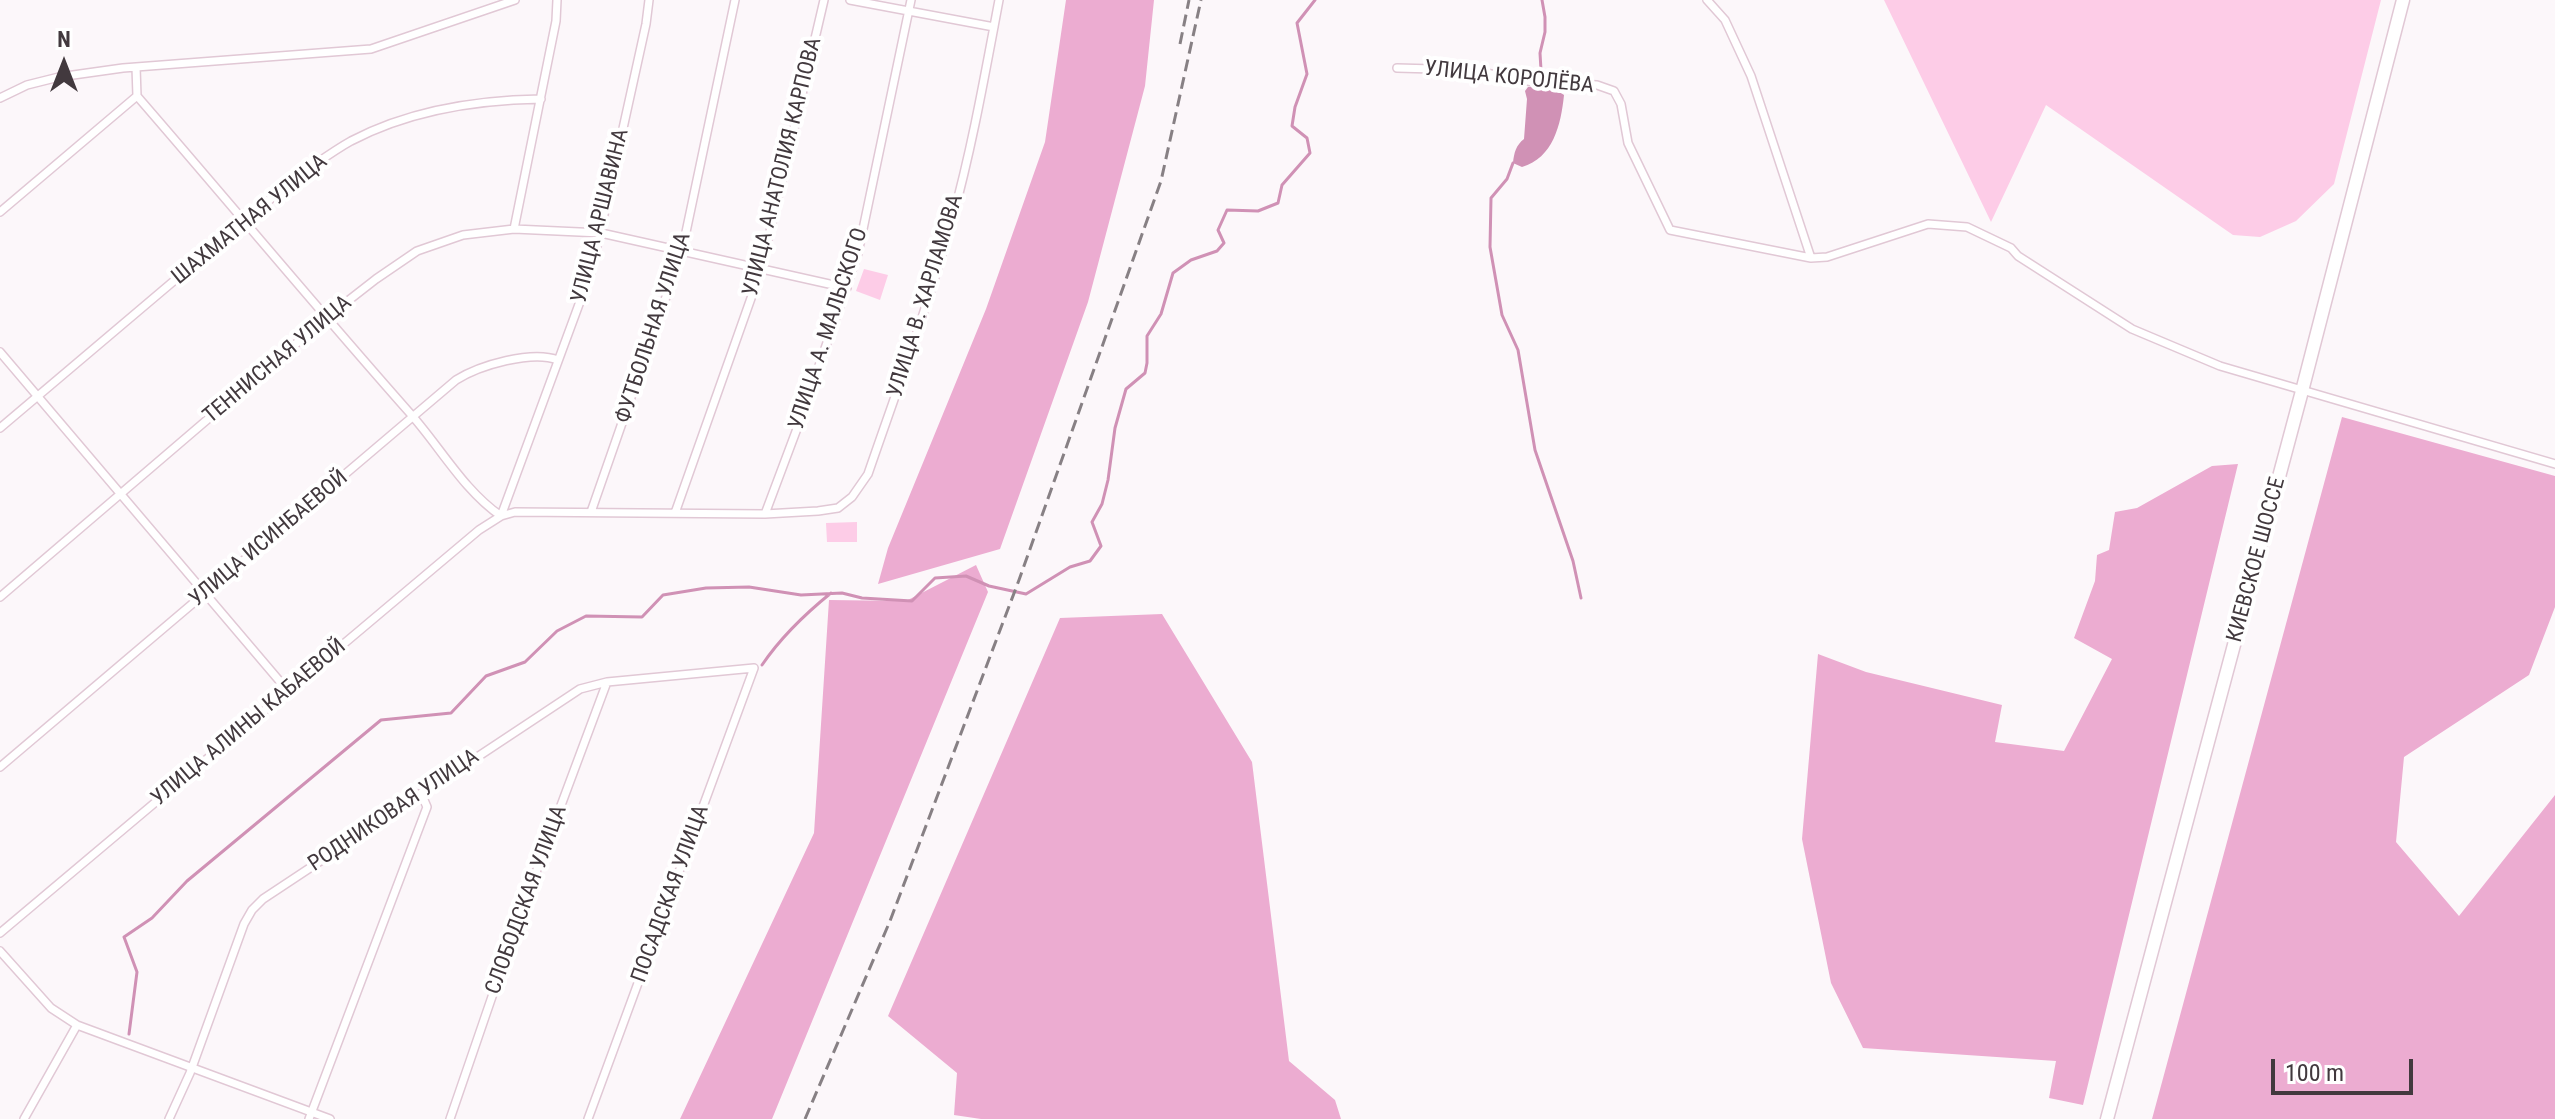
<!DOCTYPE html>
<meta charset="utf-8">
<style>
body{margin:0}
#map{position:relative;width:2555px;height:1119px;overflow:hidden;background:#fcf7fa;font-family:"Roboto Condensed",sans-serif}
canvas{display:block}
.north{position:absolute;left:24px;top:24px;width:80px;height:80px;-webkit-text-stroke:6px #fff;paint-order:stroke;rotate:0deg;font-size:22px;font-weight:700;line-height:32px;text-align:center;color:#42393e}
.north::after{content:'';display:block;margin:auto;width:28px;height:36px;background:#42393e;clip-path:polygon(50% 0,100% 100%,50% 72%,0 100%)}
.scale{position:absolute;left:2271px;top:1059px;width:142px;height:36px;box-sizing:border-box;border:4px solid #42393e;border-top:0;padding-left:10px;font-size:24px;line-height:28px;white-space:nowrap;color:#42393e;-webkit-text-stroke:6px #fff;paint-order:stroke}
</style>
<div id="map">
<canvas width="2555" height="1119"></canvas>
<div class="north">N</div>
<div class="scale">100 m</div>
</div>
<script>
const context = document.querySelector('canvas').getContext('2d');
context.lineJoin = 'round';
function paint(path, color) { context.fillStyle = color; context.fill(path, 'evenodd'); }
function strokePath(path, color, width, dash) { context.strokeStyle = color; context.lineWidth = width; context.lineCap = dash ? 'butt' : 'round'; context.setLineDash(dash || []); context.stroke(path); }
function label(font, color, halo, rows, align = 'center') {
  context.font = font + ' "Roboto Condensed",sans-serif'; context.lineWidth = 8; context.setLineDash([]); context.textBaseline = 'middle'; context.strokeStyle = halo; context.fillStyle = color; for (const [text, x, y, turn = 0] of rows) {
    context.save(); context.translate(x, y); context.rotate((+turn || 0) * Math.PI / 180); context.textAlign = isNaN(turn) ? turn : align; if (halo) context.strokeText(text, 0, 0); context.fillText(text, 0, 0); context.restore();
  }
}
const green = new Path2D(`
 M1884,0H2381L2334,184L2296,221L2260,237L2233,235L2046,105L1991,222Z
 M864,269L888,275L880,300L856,291Z
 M857,522V542H827L826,523Z`);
const forest = new Path2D(`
 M1066,0H1154L1145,86L1088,302L1000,549L878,584L888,548L986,309L1045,142Z
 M2342,417L2555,476V607L2529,675L2404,757L2396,842L2459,916L2555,795V1119H2152Z
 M2238,464L2083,1105L2049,1098L2056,1061L1863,1048L1831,983L1802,839L1818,654L1866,672L2002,705L1995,742L2064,751L2112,659L2074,638L2095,581L2097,555L2109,550L2115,512L2137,508L2212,466Z
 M976,565L988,592L772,1119H680L814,833L829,600L906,601Z
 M1162,614L1252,762L1289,1061L1335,1100L1341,1119H981L954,1115L957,1073L888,1016L1060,618Z`);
const water = new Path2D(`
 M1528,87H1552L1564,95C1561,125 1553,158 1522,167L1513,163C1514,153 1516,145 1524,139L1527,99L1525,91Z`);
const stream = new Path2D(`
 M1542,0L1545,17V32L1540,53L1542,87
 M1513,163L1507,179L1491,198L1490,247L1502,315L1518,350L1535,450L1573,561L1581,598
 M762,665C781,637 805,614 831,593
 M129,1034L137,972L124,937L152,918L187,881L381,720L451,713L486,676L525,662L557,631L586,616L642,617L663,595L706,588L749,587L801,595L842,593L862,598L912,601L935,578L966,576L989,586L1026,594L1070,567L1090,561L1101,546L1092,522L1102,504L1108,480L1115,428L1126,389L1145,373L1147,363V336L1161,314L1173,273L1191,260L1217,251L1224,243L1218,230L1227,210L1258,211L1278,203L1282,185L1310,153L1307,138L1292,126L1295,107L1307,74L1297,23L1315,0`);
const minor = new Path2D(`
 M850,0L994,27
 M1707,0L1725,20L1751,76L1811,258
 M136,67L137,96C228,201 316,307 408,411C439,445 463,490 501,516
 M1397,68L1470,70L1533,82L1597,85L1614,91L1621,104L1628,143L1670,230L1811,258L1827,257L1928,224L1967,227L2011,248L2018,256L2132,329L2220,366L2555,464
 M0,98L27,85L59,77L123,68L371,49L515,0
 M0,212L137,96
 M514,229L556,21L557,0
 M0,352L288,691
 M0,428L299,175C316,164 333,151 351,141C410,110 475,100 541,99
 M591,512L682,251L735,0
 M675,513L761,270L824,0
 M765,514L801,418L858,253L911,0
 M501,516L592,269L646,24L649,0
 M0,597L326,318L376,279L417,251L463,235L514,229L601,233L847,288
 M0,767L456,380C480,365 532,350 558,360
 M0,933L479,530L501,516L515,512L765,514L818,511L838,508L852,497L868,474C897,390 928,306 952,220C972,148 985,74 999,0
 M0,951L51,1008L77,1025L330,1119
 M24,1119L77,1025
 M169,1119L190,1073L244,924L252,910L263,899L580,689L607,682L754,668L588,1119
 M309,1119L427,807L421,793
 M450,1119L519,918L607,682`);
const trunk = new Path2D(`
 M2107,1119L2302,391L2403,0`);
const rail = new Path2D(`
 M1180,44L1189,0
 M805,1119L890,921L1019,580L1161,181L1201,0`);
const streetNames = [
 ["УЛИЦА КОРОЛЁВА",1509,78,6],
 ["УЛИЦА АНАТОЛИЯ КАРПОВА",783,167,-76],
 ["УЛИЦА АРШАВИНА",601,216,-76],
 ["ШАХМАТНАЯ УЛИЦА",250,220,-39],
 ["УЛИЦА В. ХАРЛАМОВА",926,296,-73],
 ["ФУТБОЛЬНАЯ УЛИЦА",654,328,-72],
 ["УЛИЦА А. МАЛЬСКОГО",829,329,-72],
 ["ТЕННИСНАЯ УЛИЦА",278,360,-40],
 ["УЛИЦА ИСИНБАЕВОЙ",269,539,-40],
 ["КИЕВСКОЕ ШОССЕ",2257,560,-75],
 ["УЛИЦА АЛИНЫ КАБАЕВОЙ",249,723,-40],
 ["РОДНИКОВАЯ УЛИЦА",394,811,-34],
 ["ПОСАДСКАЯ УЛИЦА",671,894,-70],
 ["СЛОБОДСКАЯ УЛИЦА",527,900,-70]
];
paint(green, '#fdcce7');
paint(forest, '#ecacd1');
paint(water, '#d091b5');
strokePath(stream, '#d091b5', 3);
strokePath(minor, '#e1c8d5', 10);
strokePath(trunk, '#e1c8d5', 15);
strokePath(minor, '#fff', 7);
strokePath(trunk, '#fff', 12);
strokePath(rail, '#878084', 3, [12, 6]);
label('22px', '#42393e', '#fff', streetNames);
</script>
